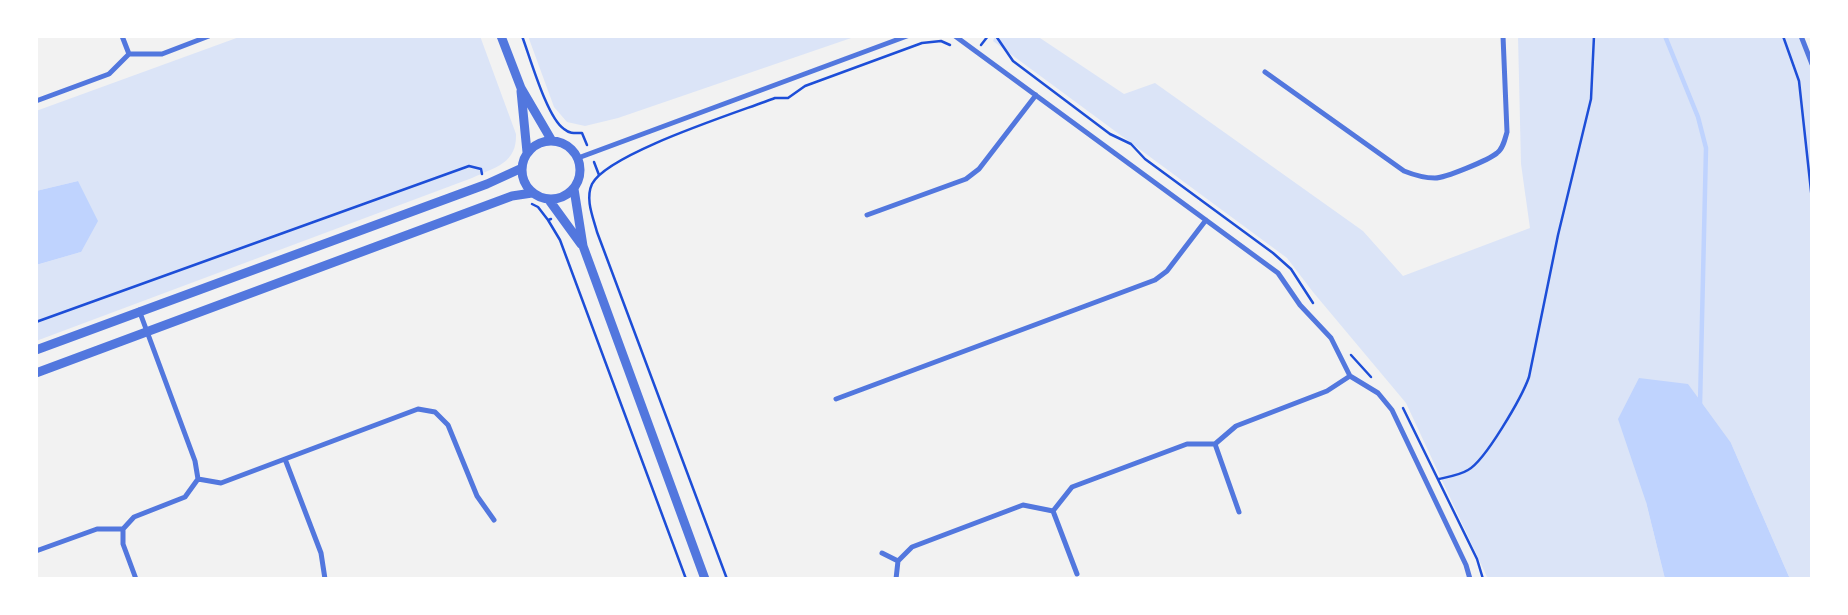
<!DOCTYPE html>
<style>
body{margin:0}
#map{position:relative;width:1848px;height:615px;overflow:hidden;background:#f2f2f2;font-family:"Roboto Condensed",sans-serif}
canvas{display:block}
.frame{position:absolute;inset:0;border:38px solid #fff;pointer-events:none}
</style>
<div id="map">
<canvas width="1848" height="615"></canvas>
<div class="frame"></div>
</div>
<script>
const context = document.querySelector('canvas').getContext('2d');
context.lineJoin = 'round';
function paint(path, color) { context.fillStyle = color; context.fill(path, 'evenodd'); }
function strokePath(path, color, width, dash) { context.strokeStyle = color; context.lineWidth = width; context.lineCap = dash ? 'butt' : 'round'; context.setLineDash(dash || []); context.stroke(path); }
const green = new Path2D(`
 M242,36H480L516,134C517,163 496,167 472,178L36,341V265L81,252L78,181L36,191V111Z
 M528,36H857L618,118L585,126L567,122L554,107Z
 M995,36H1037L1124,94L1155,83L1363,231L1403,276L1530,228L1521,164L1518,36H1801L1812,64V579H1790L1731,443L1646,502L1665,579H1488L1406,403L1313,292L1287,258L993,41Z`);
const water = new Path2D(`
 M78,181L98,221L81,252L36,265V191Z
 M1639,378L1688,384L1731,443L1790,579H1665L1646,502L1618,419Z`);
const stream = new Path2D(`
 M1665,36L1698,117L1706,148L1700,405`);
const path = new Path2D(`
 M522,36C530,57 547,118 564,129C570,134 575,133 582,133L587,145
 M996,36L1013,61L1110,134L1131,144L1145,159L1273,253L1291,269L1313,303
 M1783,36L1799,81L1812,200
 M981,45L988,36
 M594,162L599,175
 M532,204L538,207L548,220L551,219
 M548,220L560,240L686,579
 M36,322L469,166L481,169L482,174
 M1351,355L1371,377
 M1403,408L1477,559L1483,579
 M1439,479C1448,477 1460,475 1468,470C1485,461 1522,397 1529,377L1558,235L1591,99L1594,36
 M727,579L597,232C593,217 585,199 592,184C608,153 739,112 775,98H788L805,86L922,43L941,41L950,45`);
const minor = new Path2D(`
 M122,36L129,54
 M955,36L1278,273L1300,305L1331,338L1350,376L1378,393L1392,410L1466,565L1470,579
 M1801,36L1812,64
 M1265,72L1404,171C1414,175 1424,178 1435,178C1445,178 1489,160 1497,153C1503,149 1505,139 1507,132L1503,36
 M36,101L109,74L129,54H162L209,36
 M578,158L907,36
 M867,215L966,179L979,169L1036,95
 M836,399L1155,280L1167,271L1206,220
 M1215,444L1239,512
 M285,459L321,553L325,579
 M198,479L221,483L418,409L435,412L448,425L477,496L494,520
 M1053,511L1077,574
 M36,551L97,529H123
 M882,553L898,561
 M136,579L123,544V529L134,517L185,497L198,479L195,461L139,310
 M896,579L898,561L912,547L1023,505L1053,511L1072,487L1187,444H1215L1236,426L1327,391L1350,376`);
const tertiary = new Path2D(`
 M501,36L521,88L552,141
 M521,91L527,152
 M522 170a29 29 0 1 1 58 0a29 29 0 1 1-58 0Z
 M574,189L583,246L705,579
 M549,200L581,244
 M36,350L487,184L522,168
 M36,373L512,196L532,193`);
paint(green, '#dbe4f7');
paint(water, '#bfd3fe');
strokePath(stream, '#bfd3fe', 4.5);
strokePath(path, '#1d4ed8', 2.5);
strokePath(minor, '#5277de', 5);
strokePath(tertiary, '#5277de', 9);
</script>
